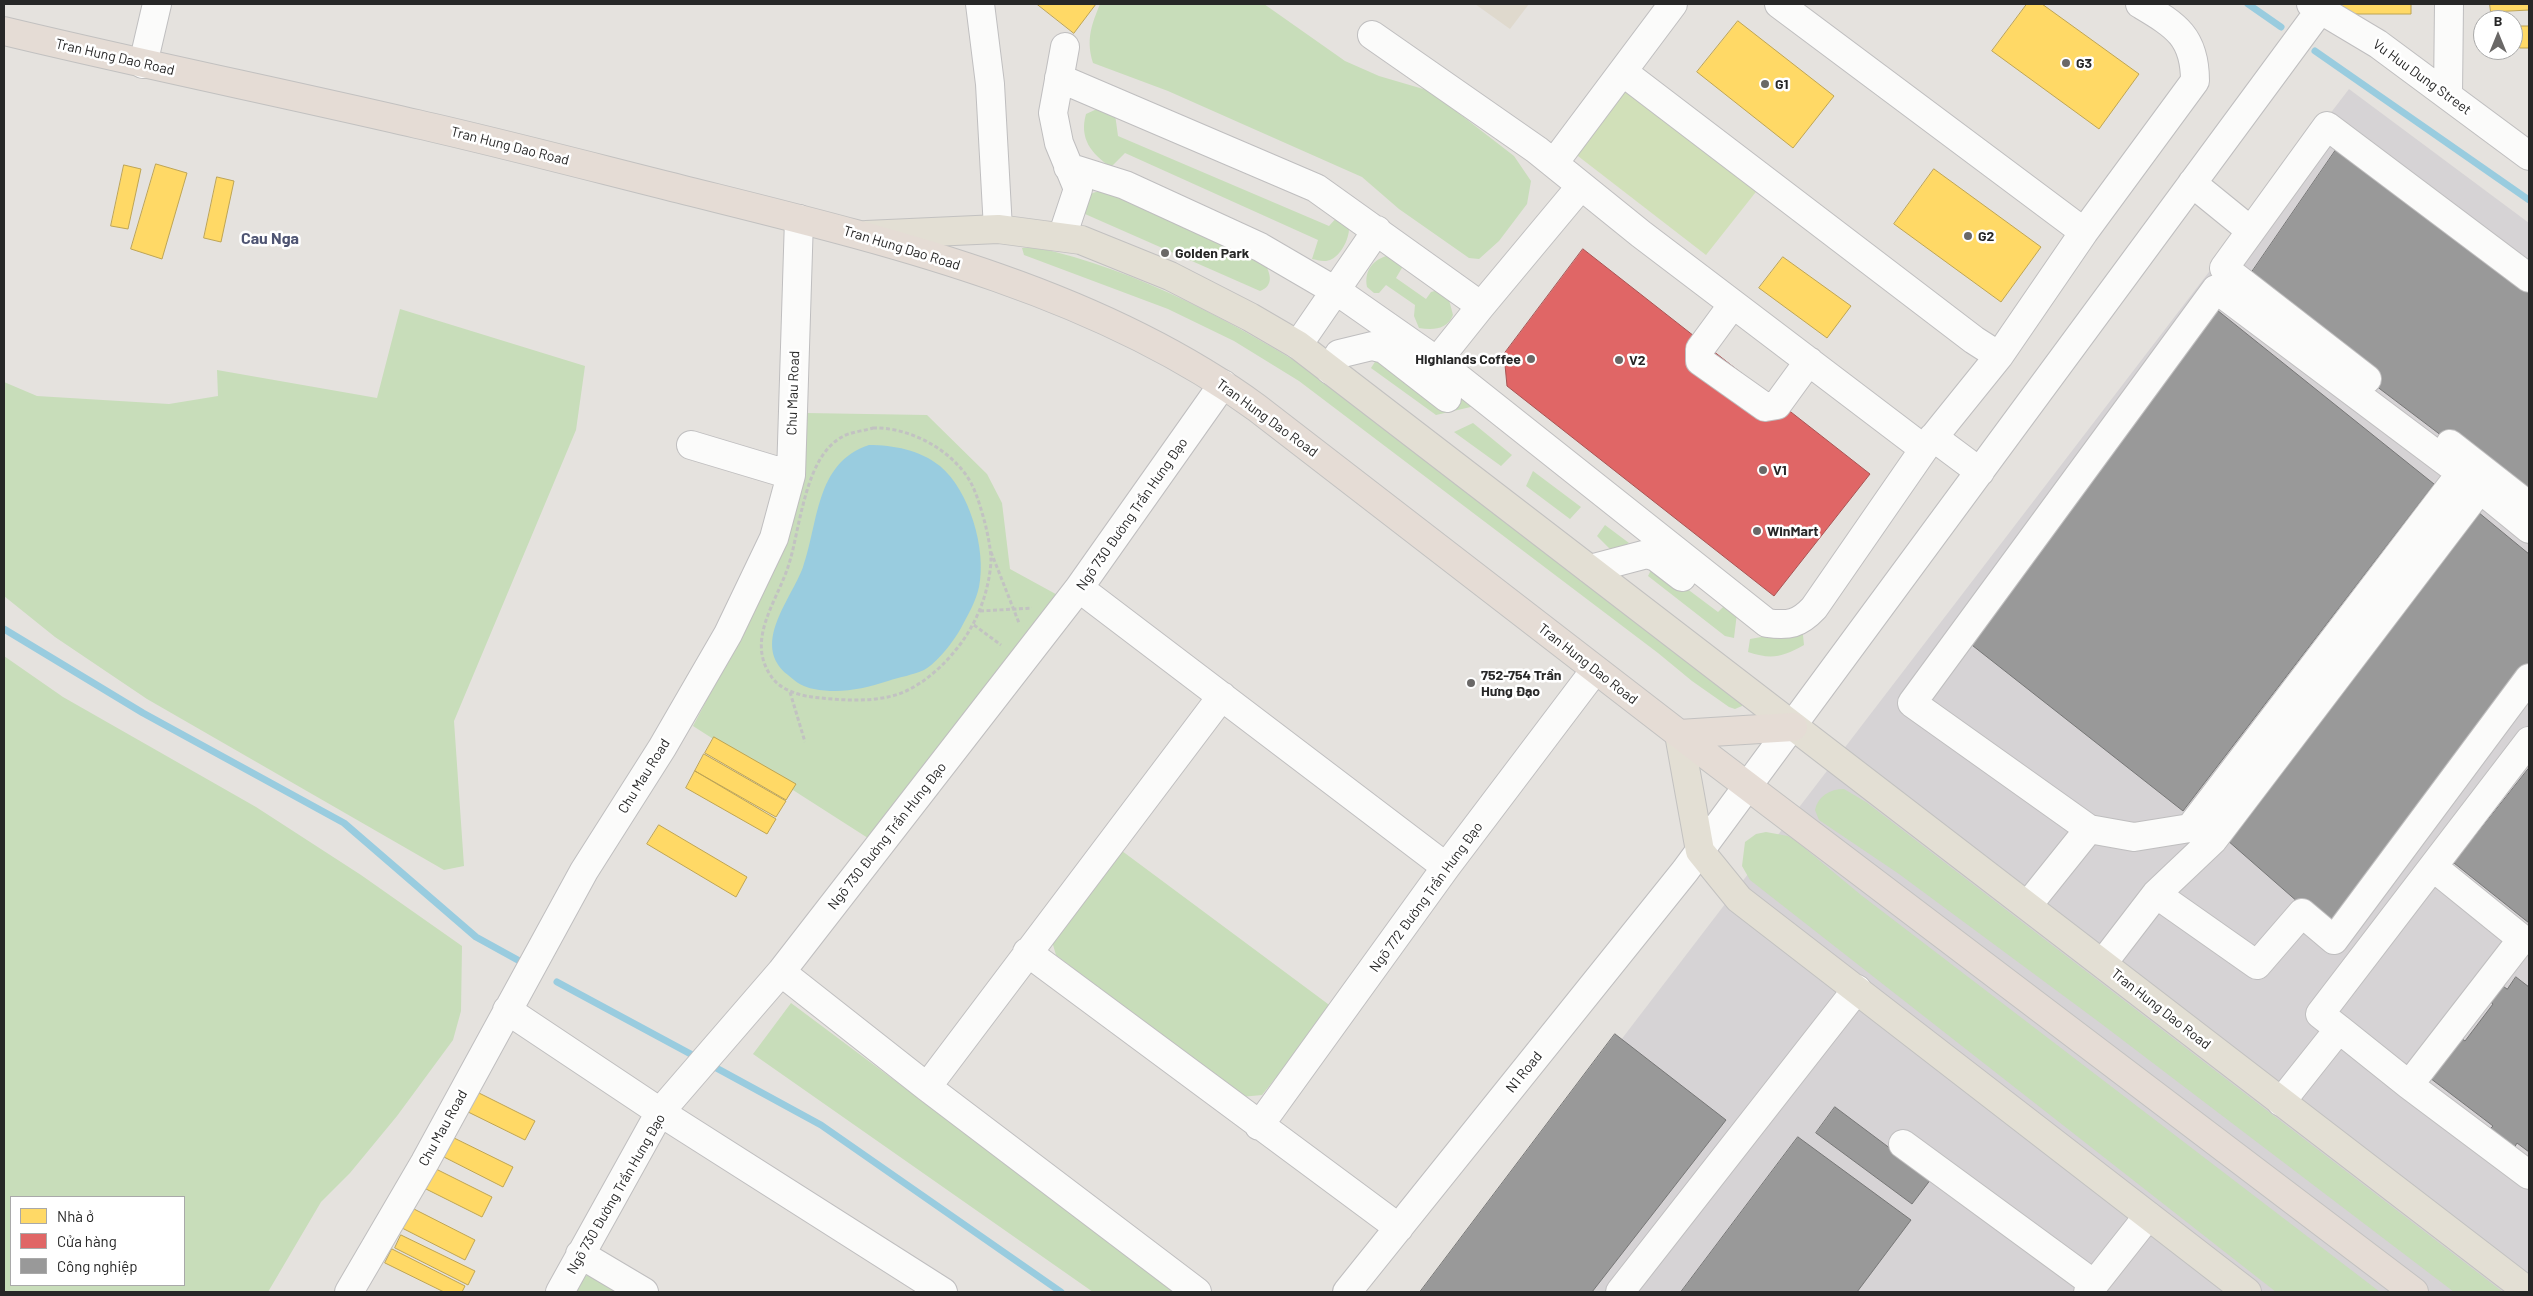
<!DOCTYPE html>
<meta charset="utf-8">
<style>
body{margin:0}
#map{position:relative;width:2533px;height:1296px;overflow:hidden;background:#e5e2de;font-family:Barlow,sans-serif}
canvas{display:block}
.frame{position:absolute;inset:0;border:5px solid #272727;pointer-events:none}
.legend{position:absolute;left:10px;top:1196px;width:175px;height:90px;box-sizing:border-box;background:#fff;border:1px solid #a9a9a9;margin:0;padding:6px 9px;list-style:none;font-size:15px;color:#272727}
.legend li{display:flex;align-items:center;gap:10px;height:25px}
.legend b{width:25px;border:1px solid #a9a9a9}
.north{position:absolute;left:2473px;top:10px;width:50px;height:50px;box-sizing:border-box;background:#fff;border:1px solid #a9a9a9;border-radius:50%;rotate:0deg;font-size:14px;font-weight:700;line-height:20px;text-align:center;color:#272727}
.north::after{content:'';display:block;margin:auto;width:18px;height:22px;background:#6a6867;clip-path:polygon(50% 0,100% 100%,50% 72%,0 100%)}
</style>
<div id="map">
<canvas width="2533" height="1296"></canvas>
<div class="frame"></div>
<ul class="legend">
<li><b style="height:14px;background:#ffd966"></b>Nhà ở</li>
<li><b style="height:14px;background:#e06666"></b>Cửa hàng</li>
<li><b style="height:14px;background:#999"></b>Công nghiệp</li>
</ul>
<div class="north">B</div>
</div>
<script>
const context = document.querySelector('canvas').getContext('2d');
context.lineJoin = 'round';
function paint(path, color) { context.fillStyle = color; context.fill(path, 'evenodd'); }
function strokePath(path, color, width, dash) { context.strokeStyle = color; context.lineWidth = width; context.lineCap = dash ? 'butt' : 'round'; context.setLineDash(dash || []); context.stroke(path); }
function label(font, color, halo, rows, align = 'center') {
  context.font = font + ' Barlow,sans-serif'; context.lineWidth = 5; context.setLineDash([]); context.textBaseline = 'middle'; context.strokeStyle = halo; context.fillStyle = color; for (const [text, x, y, turn = 0] of rows) {
    context.save(); context.translate(x, y); context.rotate((+turn || 0) * Math.PI / 180); context.textAlign = isNaN(turn) ? turn : align; if (halo) context.strokeText(text, 0, 0); context.fillText(text, 0, 0); context.restore();
  }
}
const industrial = new Path2D(`
 M2349,89L2529,223V1292H1428Z`);
const education = new Path2D(`
 M1475,4H1529L1510,29Z`);
const green = new Path2D(`
 M1100,4H1264L1345,61L1379,76L1430,91L1514,156L1531,181L1527,204L1499,241L1479,259L1469,258L1399,209L1362,177L1168,91L1093,63C1086,40 1091,26 1100,4Z
 M1097,109L1115,114L1118,136L1329,226L1340,214L1349,226C1350,237 1342,254 1332,259C1325,263 1318,260 1312,259L1318,240L1125,153L1111,167C1091,154 1079,138 1086,114Z
 M1096,192H1106L1264,263C1271,273 1274,286 1260,291L1085,214L1083,210L1086,195Z
 M1035,247C1140,270 1235,323 1326,380L1743,697L1742,706L1735,709L1729,707L1692,681L1658,653L1299,381L1234,341L1168,309L1024,255L1022,248Z
 M1390,255L1406,261L1396,278L1426,299L1431,292L1442,289L1448,296L1453,315C1447,330 1433,330 1419,328L1414,316L1415,305L1386,285L1379,293H1374L1367,287C1364,270 1373,259 1390,255Z
 M400,309L585,366L576,430L454,721L464,866L444,870L147,699L55,637L4,596V382L37,396L169,404L218,396L217,370L377,398Z
 M1380,354L1454,390L1475,406L1436,415L1371,368Z
 M806,413L927,415L987,474L1002,503L1010,569L1063,598L871,840L693,726C747,629 773,518 806,413Z
 M1473,423L1512,455L1501,466L1454,432Z
 M1533,471L1581,507L1570,519L1526,486Z
 M1605,525L1629,543L1612,551L1597,536Z
 M1654,564L1718,612L1729,601L1738,605L1734,638L1725,636L1648,576Z
 M1795,631L1803,635L1804,645C1782,657 1772,660 1748,652L1750,639Z
 M4,656L63,697L256,807L361,875L462,946L461,1011L453,1040L397,1116L350,1173L321,1202L268,1292H4ZM11,1197H184V1285H11Z
 M1844,789L1866,802L2503,1292H2454L2099,1022L1899,874L1819,820L1815,810C1818,796 1830,789 1844,789Z
 M1766,832L1788,836L1796,841L1861,895L2380,1292H2276L1750,880L1742,866L1745,842L1756,834Z
 M1118,848L1332,1007L1262,1095L1241,1097L1056,955L1051,938Z
 M791,1003L1178,1292H1093L753,1054Z
 M594,1275L629,1292H567L584,1276Z`);
const pitch = new Path2D(`
 M1617,79L1759,188L1706,255L1565,146Z`);
const water = new Path2D(`
 M869,445C893,445 920,450 940,466C969,490 987,549 979,587C976,601 968,615 961,628C954,641 937,663 924,670C913,675 900,677 888,681C863,689 840,694 814,689C803,687 797,683 788,675C750,645 791,600 803,567C819,522 815,463 869,445Z`);
const homes = new Path2D(`
 M1037,4H1096L1074,33Z
 M2027,4H2042L2139,74L2099,129L1992,51Z
 M2326,4H2411V14H2326Z
 M2490,4H2529V10L2491,12Z
 M1738,21L1834,96L1793,148L1697,72Z
 M2521,26H2529V48H2520Z
 M156,164L187,173L162,259L131,249Z
 M124,165L141,169L128,229L111,226Z
 M1934,169L2041,247L2001,302L1894,224Z
 M217,177L234,181L221,242L204,238Z
 M1783,257L1851,306L1827,338L1759,288Z
 M1584,298L1689,378L1654,423L1549,343Z
 M1727,406L1835,488L1800,534L1691,452Z
 M714,737L796,784L786,800L705,753Z
 M704,754L786,801L776,817L695,771Z
 M695,771L776,819L767,834L686,788Z
 M659,825L747,877L736,897L647,844Z
 M471,1089L535,1121L525,1140L462,1109Z
 M450,1136L513,1167L503,1187L440,1155Z
 M428,1165L492,1197L482,1217L418,1185Z
 M412,1208L475,1240L465,1260L402,1228Z
 M401,1235L475,1271L468,1285L395,1248Z
 M392,1249L465,1286L462,1292H444L385,1263Z`);
const shops = new Path2D(`
 M1583,249L1870,474L1774,596L1507,386L1504,354Z`);
const industry = new Path2D(`
 M2340,144L2529,289V502L2243,285Z
 M2217,310L2434,484L2183,811L1968,642Z
 M2478,512L2529,554V671L2331,931L2227,840Z
 M2529,768V923L2454,863Z
 M2516,977L2529,987V1152L2517,1143L2514,1148L2489,1130L2493,1126L2430,1078L2457,1035L2465,1041L2493,1004L2488,1000L2500,984L2507,989Z
 M1615,1034L1726,1120L1592,1292H1420Z
 M1835,1107L1931,1179L1912,1204L1816,1133Z
 M1798,1137L1911,1220L1857,1292H1681Z`);
const stream = new Path2D(`
 M2248,4L2281,27
 M2315,51L2529,200
 M4,629L143,713L344,823L476,937L525,964
 M557,982L698,1058
 M709,1064L821,1125L1061,1292`);
const path = new Path2D(`
 M873,428C909,427 951,449 970,481C977,494 981,509 985,523C988,536 991,549 991,562C988,599 973,632 948,659C932,676 912,692 888,697C864,702 837,700 812,697C797,695 779,689 771,676C746,640 776,603 788,567C800,532 804,457 842,437C850,432 863,431 873,428Z
 M991,552L1019,623
 M980,611L1032,608
 M974,625L1001,645
 M790,692L805,742`);
const minor = new Path2D(`
 M980,4L990,84L998,229
 M1779,4L2084,232
 M2311,4L2378,44L2529,156
 M1372,35L1537,150L1641,234L1924,449
 M143,64L157,4
 M1623,72L1974,340L1999,356
 M1059,78L1316,188L1481,306L1437,361L1344,296L1260,247L1125,185L1068,167
 M2448,95L2449,4
 M1554,163L1673,4
 M2192,183L2251,231
 M1062,237L1078,189L1059,143L1053,113L1065,47
 M1733,304L1700,349V361L1765,407L1777,405L1809,361
 M1481,306L1581,186
 M1298,345L1377,230
 M1437,361L1767,623C1789,626 1799,624 1814,608L1924,449L1999,356L2084,232L2195,81C2195,36 2175,25 2140,4
 M1330,370L1339,354L1372,346L1384,349L1447,398
 M2367,379L2224,268L2327,126L2529,278
 M1933,437L1980,472
 M2450,444L2529,506
 M691,445L791,475
 M1590,569L1647,554L1656,557L1682,577
 M1079,588L1446,867
 M2156,894L2257,965L2302,913L2334,940L2529,678
 M2028,905L2089,829L2134,837L2190,828L2461,473L2216,289L1912,703L2089,829
 M1027,952L1399,1228
 M2103,963L2156,894L2213,840L2480,489L2529,529
 M781,972L927,1087L1197,1292
 M507,1010L660,1112L943,1292
 M2339,1029L2409,1085L2522,939L2433,867
 M2409,1085L2529,1175
 M927,1087L1222,696
 M2281,1102L2339,1029L2320,1014L2529,741
 M1259,1126L1446,867L1595,670
 M1903,1144L2094,1284
 M580,1254L644,1292
 M349,1292L425,1162L584,871L662,748L728,634L774,538L791,475L799,219
 M560,1292L660,1112L781,972L1079,588L1223,384
 M1347,1292L1685,871L2320,10
 M1620,1292L1857,989
 M2088,1292L2148,1216`);
const major = new Path2D(`
 M866,235L998,229L1081,240L1170,276L1250,317L1298,345L2529,1292
 M1679,734L1700,851L1739,899L2247,1292`);
const highway = new Path2D(`
 M4,31C141,64 279,92 417,124C505,144 592,167 680,189C875,238 1092,287 1257,408L1696,747L2414,1292
 M1679,734L1793,727`);
const markers = [
 [2066,63,5,"#6a6867"],
 [1765,84,5,"#6a6867"],
 [1968,236,5,"#6a6867"],
 [1165,253,5,"#6a6867"],
 [1531,359,5,"#6a6867"],
 [1619,360,5,"#6a6867"],
 [1763,470,5,"#6a6867"],
 [1757,531,5,"#6a6867"],
 [1471,683,5,"#6a6867"]
];
const streetNames = [
 ["Tran Hung Dao Road",115,57,13],
 ["Vu Huu Dung Street",2422,77,36],
 ["Tran Hung Dao Road",510,146,14],
 ["Tran Hung Dao Road",902,248,17],
 ["Chu Mau Road",793,393,-88],
 ["Tran Hung Dao Road",1267,418,36],
 ["Ngõ 730 Đường Trần Hưng Đạo",1132,514,-55],
 ["Tran Hung Dao Road",1588,664,38],
 ["Chu Mau Road",644,776,-58],
 ["Ngõ 730 Đường Trần Hưng Đạo",887,836,-52],
 ["Ngõ 772 Đường Trần Hưng Đạo",1426,897,-54],
 ["Tran Hung Dao Road",2161,1009,38],
 ["N1 Road",1524,1072,-51],
 ["Chu Mau Road",443,1128,-61],
 ["Ngõ 730 Đường Trần Hưng Đạo",616,1194,-60]
];
const poiNames = [
 ["G3",2076,63],
 ["G1",1775,84],
 ["G2",1978,236],
 ["Golden Park",1175,253],
 ["Highlands Coffee",1521,359,"right"],
 ["V2",1629,360],
 ["V1",1773,470],
 ["WinMart",1767,531],
 ["752-754 Trần",1481,675],
 ["Hưng Đạo",1481,691]
];
const quarterNames = [
 ["Cau Nga",270,239]
];
paint(industrial, '#d6d3d5');
paint(education, '#dfd9cd');
paint(green, '#c8ddba');
paint(pitch, '#d1e0b9');
paint(water, '#99ccdf');
paint(homes, '#ffd966');
strokePath(homes, '#bea453', 1);
paint(shops, '#e06666');
strokePath(shops, '#a85353', 1);
paint(industry, '#999');
strokePath(industry, '#777', 1);
strokePath(stream, '#99ccdf', 7);
strokePath(minor, '#bfbebf', 30);
strokePath(major, '#c2c1c0', 30);
strokePath(highway, '#c2c1c0', 30);
strokePath(path, '#c2c2c2', 3, [4, 2.5]);
strokePath(minor, '#fbfbfa', 28);
strokePath(major, '#e3dfd4', 28);
strokePath(highway, '#e5dcd5', 28);
for (const [x, y, r, color] of markers) { const dot = new Path2D(); dot.arc(x, y, r, 0, 2 * Math.PI); context.fillStyle = color; context.fill(dot); strokePath(dot, '#fff', 2); }
label('14px', '#272727', '#fff', streetNames);
label('bold 14px', '#272727', '#fff', poiNames, 'left');
label('bold 16px', '#4e5472', '#fff', quarterNames);
</script>
